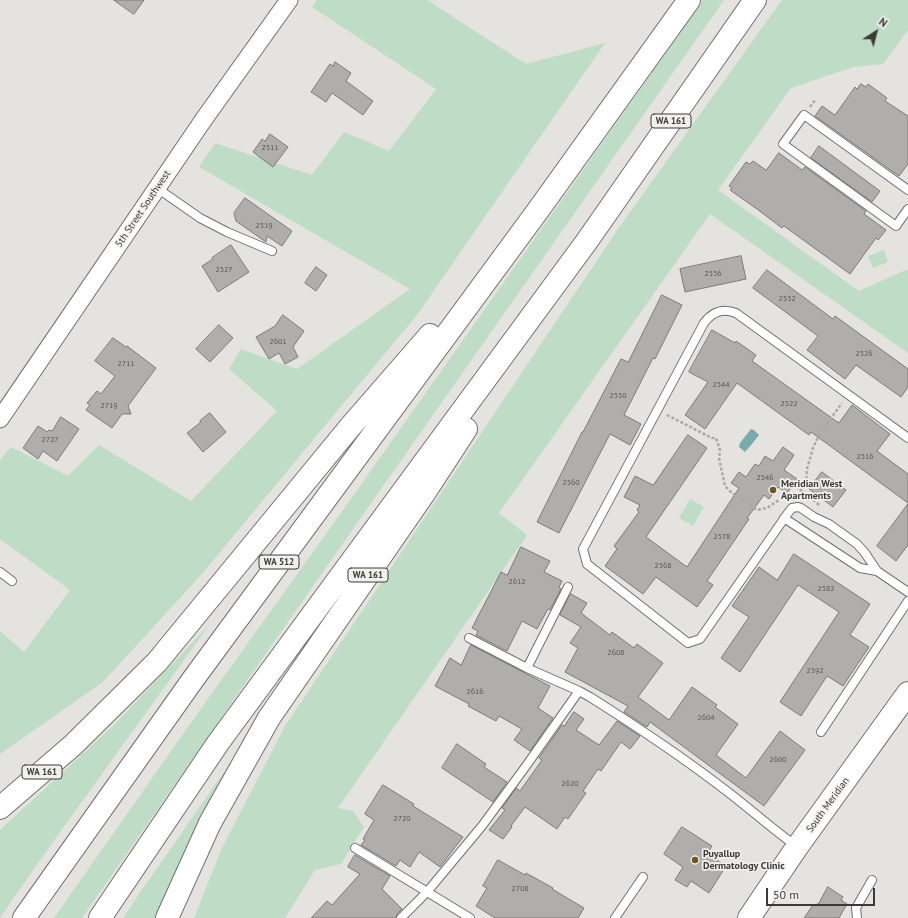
<!DOCTYPE html>
<style>
body{margin:0}
#map{position:relative;width:908px;height:918px;overflow:hidden;background:#e5e3e0;font-family:"PT Sans",sans-serif}
canvas{display:block}
.north{position:absolute;left:856px;top:12px;width:40px;height:40px;-webkit-text-stroke:3px #f2f0ed;paint-order:stroke;rotate:36deg;font-size:11px;font-weight:700;line-height:16px;text-align:center;color:#3b3a39}
.north::after{content:'';display:block;margin:auto;width:14px;height:18px;background:#3b3a39;clip-path:polygon(50% 0,100% 100%,50% 72%,0 100%)}
.scale{position:absolute;left:766px;top:888px;width:109px;height:18px;box-sizing:border-box;border:2px solid #3b3a39;border-top:0;padding-left:5px;font-size:12px;line-height:14px;white-space:nowrap;color:#3b3a39;-webkit-text-stroke:3px #f2f0ed;paint-order:stroke}
</style>
<div id="map">
<canvas width="908" height="918"></canvas>
<div class="north">N</div>
<div class="scale">50 m</div>
</div>
<script>
const context = document.querySelector('canvas').getContext('2d');
context.lineJoin = 'round';
function paint(path, color) { context.fillStyle = color; context.fill(path, 'evenodd'); }
function strokePath(path, color, width, dash) { context.strokeStyle = color; context.lineWidth = width; context.lineCap = dash ? 'butt' : 'round'; context.setLineDash(dash || []); context.stroke(path); }
function label(font, color, halo, rows, align = 'center') {
  context.font = font + ' "PT Sans",sans-serif'; context.lineWidth = 3.5; context.setLineDash([]); context.textBaseline = 'middle'; context.strokeStyle = halo; context.fillStyle = color; for (const [text, x, y, turn = 0] of rows) {
    context.save(); context.translate(x, y); context.rotate((+turn || 0) * Math.PI / 180); context.textAlign = isNaN(turn) ? turn : align; if (halo) context.strokeText(text, 0, 0); context.fillText(text, 0, 0); context.restore();
  }
}
const green = new Path2D(`
 M317,0H427L526,64L605,43L417,315L201,575L103,682L0,754V631L24,652L70,590L0,539V460L11,447L68,476L99,445L191,501L277,411L229,369L241,349L297,369L410,289L199,167L215,143L312,175L344,132L389,151L436,89L312,7Z
 M703,0H724L299,606L82,918H54L197,714L348,503Z
 M782,0H908V30L883,64L853,67L791,88L718,190L859,291L908,269V353L710,214L499,513L527,535L338,808L353,811L364,827L341,864L315,870L285,918H194L222,848L285,726L620,226Z
 M884,250L888,262L873,268L868,256Z
 M690,499L704,507L693,526L679,518Z
 M210,624L45,853L0,918V830L113,726Z
 M247,739L156,918H123L137,897Z`);
const water = new Path2D(`
 M751,429L754,430L759,435L752,444L745,452L739,447L740,443Z`);
const building = new Path2D(`
 M114,0H144L134,14Z
 M335,62L351,73L346,81L373,101L363,115L332,93L326,102L311,92L330,64L333,66Z
 M861,84L866,87L868,84L887,98L885,101L908,116V164L899,176L815,116L822,106L835,115L855,87L857,89Z
 M270,134L288,147L273,167L253,152L262,139L265,141Z
 M819,146L880,191L872,202L811,158Z
 M779,153L802,170L805,167L866,211L864,214L886,230L878,240L876,238L850,274L784,226L782,228L757,209L730,190L732,188L729,186L746,162L750,164L753,161L766,170Z
 M245,198L292,231L282,246L267,236L266,242L236,221L234,213Z
 M231,245L249,272L218,292L202,266L213,259L212,258Z
 M741,256L746,279L685,292L680,269Z
 M316,267L327,275L316,291L305,283Z
 M767,270L833,319L835,316L908,369V387L901,397L856,365L845,379L807,350L818,336L753,288Z
 M662,295L682,305L655,359L653,358L624,415L641,424L630,445L610,434L559,533L537,522L582,432H583L621,359L628,362Z
 M283,315L304,331L293,347L298,357L285,364L279,353L269,359L256,337L275,326Z
 M219,325L233,338L210,362L196,349Z
 M712,330L735,343L736,341L756,355L752,361L836,421L839,423L852,405L890,434L877,451L908,474V503L811,432L809,435L737,383L705,429L685,415L708,382L689,372Z
 M113,338L126,347L127,346L156,368L128,406L131,414H122L112,428L86,410L90,405L87,403L97,391L101,394L115,376L95,361Z
 M210,413L226,432L203,452L187,433L201,422L200,421Z
 M61,417L79,429L57,461L43,451L38,459L23,448L38,426L47,432L49,430L52,431Z
 M688,435L707,448L646,537L687,567L739,488L731,483L739,472L746,477L755,464L759,466L765,456L773,461L783,447L794,455L784,470L797,479L787,493L778,487L769,499L764,495L747,518L749,519L707,581L713,585L697,607L656,577L643,594L605,566L617,549L614,546L639,512L637,510L640,505L624,497L635,476L653,485Z
 M822,472L846,490L833,507L809,489Z
 M908,504V545L896,561L877,546Z
 M521,547L550,561L544,572L562,581L559,587L561,589L550,610L548,609L537,629L522,621L507,651L476,635L478,631L472,628L501,572L507,575Z
 M794,554L870,604L850,635L869,647L843,686L827,676L801,716L780,702L839,612L798,585L740,672L721,658L749,617L732,606L759,567L777,580Z
 M571,594L587,603L581,613L610,635L612,632L634,648L637,644L663,663L638,697L669,720L692,687L717,705L715,707L738,724L716,755L746,778L780,731L805,750L764,806L650,722L647,727L624,712L628,706L565,672L578,648L570,643L581,627L560,615Z
 M471,645L550,686L538,708L553,718L530,751L514,740L522,729L499,716L496,721L468,706L469,704L435,686L450,658L461,665Z
 M574,712L584,719L576,730L599,745L617,721L640,736L630,749L621,742L601,771L598,769L583,791L586,793L568,819L565,817L557,829L525,807L511,826L512,827L503,839L489,830L505,810L502,808L516,788L520,791L542,760L539,758L562,725L564,726Z
 M457,744L486,764L484,767L507,782L493,802L442,768Z
 M383,785L414,804L413,806L463,837L440,867L419,852L410,867L400,860L396,866L361,845L365,840L363,839L374,820L365,814Z
 M682,827L712,846L707,854L726,866L709,893L691,881L687,887L675,880L683,867L664,854Z
 M355,855L390,876L382,889L402,909L397,914L396,918H311L327,901L332,905L360,874L348,867Z
 M498,860L525,875L526,873L553,888L552,889L584,908L578,918H495L476,906L487,888L483,886Z
 M828,887L843,897L841,900L847,904L839,918H804L813,905L818,904Z`);
const path = new Path2D(`
 M810,107L816,99
 M667,415L712,438H716L720,450L719,458L725,486L731,492L757,510L767,508L782,498L788,496
 M796,486L803,492
 M795,495L803,494
 M819,505L810,497L803,494L806,482L807,469L813,448L819,435L842,403`);
const service = new Path2D(`
 M157,188L200,218L227,232L272,251
 M908,190L804,115L783,144L896,226L908,209
 M908,438L736,313C723,308 713,311 704,323L583,549L587,564L688,643L700,639L788,513L792,508L798,507L801,508L814,517L829,524L857,544L865,553L877,571L908,592
 M784,518L860,568L877,571
 M0,572L12,581
 M469,638L527,668L579,691L590,697C636,726 681,756 724,789C748,807 771,828 796,846
 M527,668L568,587
 M821,732L908,601
 M355,848L470,918
 M401,918L427,892L482,826L526,766L579,691
 M615,918L643,877
 M857,918L856,908L872,880`);
const minor = new Path2D(`
 M0,419L204,119L289,0`);
const primary = new Path2D(`
 M749,918L797,847L908,693`);
const motorway = new Path2D(`
 M0,808L73,745L157,662L350,427L430,335
 M24,918L194,678L539,209L689,0
 M100,918L218,743L587,241L755,0
 M167,918L210,823L269,718L425,492L466,429`);
const markers = [
 [773,490,4,"#6d5626"],
 [695,860,4,"#6d5626"]
];
const numberNames = [
 ["2511",270,148],
 ["2519",264,226],
 ["2527",224,270],
 ["2536",713,274],
 ["2532",787,299],
 ["2601",278,342],
 ["2526",864,354],
 ["2711",126,364],
 ["2544",721,385],
 ["2550",618,396],
 ["2522",789,404],
 ["2719",109,406],
 ["2727",50,440],
 ["2516",865,457],
 ["2546",765,478],
 ["2560",571,483],
 ["2578",722,537],
 ["2568",663,566],
 ["2612",517,582],
 ["2582",826,589],
 ["2608",616,653],
 ["2592",815,671],
 ["2616",475,692],
 ["2604",706,718],
 ["2600",778,760],
 ["2620",570,784],
 ["2720",402,819],
 ["2708",520,889]
];
const shields = [
 [671,121,40],
 [279,562,40],
 [368,575,40],
 [42,772,40]
];
const shieldNames = [
 ["WA 161",671,121],
 ["WA 512",279,562],
 ["WA 161",368,575],
 ["WA 161",42,772]
];
const streetNames = [
 ["5th Street Southwest",143,209,-56],
 ["South Meridian",828,805,-54]
];
const poiNames = [
 ["Meridian West",781,484],
 ["Apartments",781,496],
 ["Puyallup",703,854],
 ["Dermatology Clinic",703,866]
];
paint(green, '#bfdcc6');
paint(water, '#79aaac');
paint(building, '#b0aeac');
strokePath(building, '#7c7b78', 1);
strokePath(service, '#71706d', 10);
strokePath(minor, '#71706d', 19);
strokePath(primary, '#71706d', 24);
strokePath(motorway, '#71706d', 24);
strokePath(path, '#aaa9a6', 2.5, [3, 2]);
strokePath(service, '#fff', 8);
strokePath(minor, '#fff', 17);
strokePath(primary, '#fff', 22);
strokePath(motorway, '#fff', 22);
for (const [x, y, r, color] of markers) { const dot = new Path2D(); dot.arc(x, y, r, 0, 2 * Math.PI); context.fillStyle = color; context.fill(dot); strokePath(dot, '#f2f0ed', 1.5); }
label('8px', '#585756', null, numberNames);
for (const [x, y, w] of shields) { const box = new Path2D(); box.roundRect(x - w / 2, y - 7, w, 14, 3); context.fillStyle = '#f2f0ed'; context.fill(box); strokePath(box, '#3b3a39', 1); }
label('bold 9px', '#3b3a39', null, shieldNames);
label('10px', '#3b3a39', '#f2f0ed', streetNames);
label('bold 10px', '#3b3a39', '#f2f0ed', poiNames, 'left');
</script>
